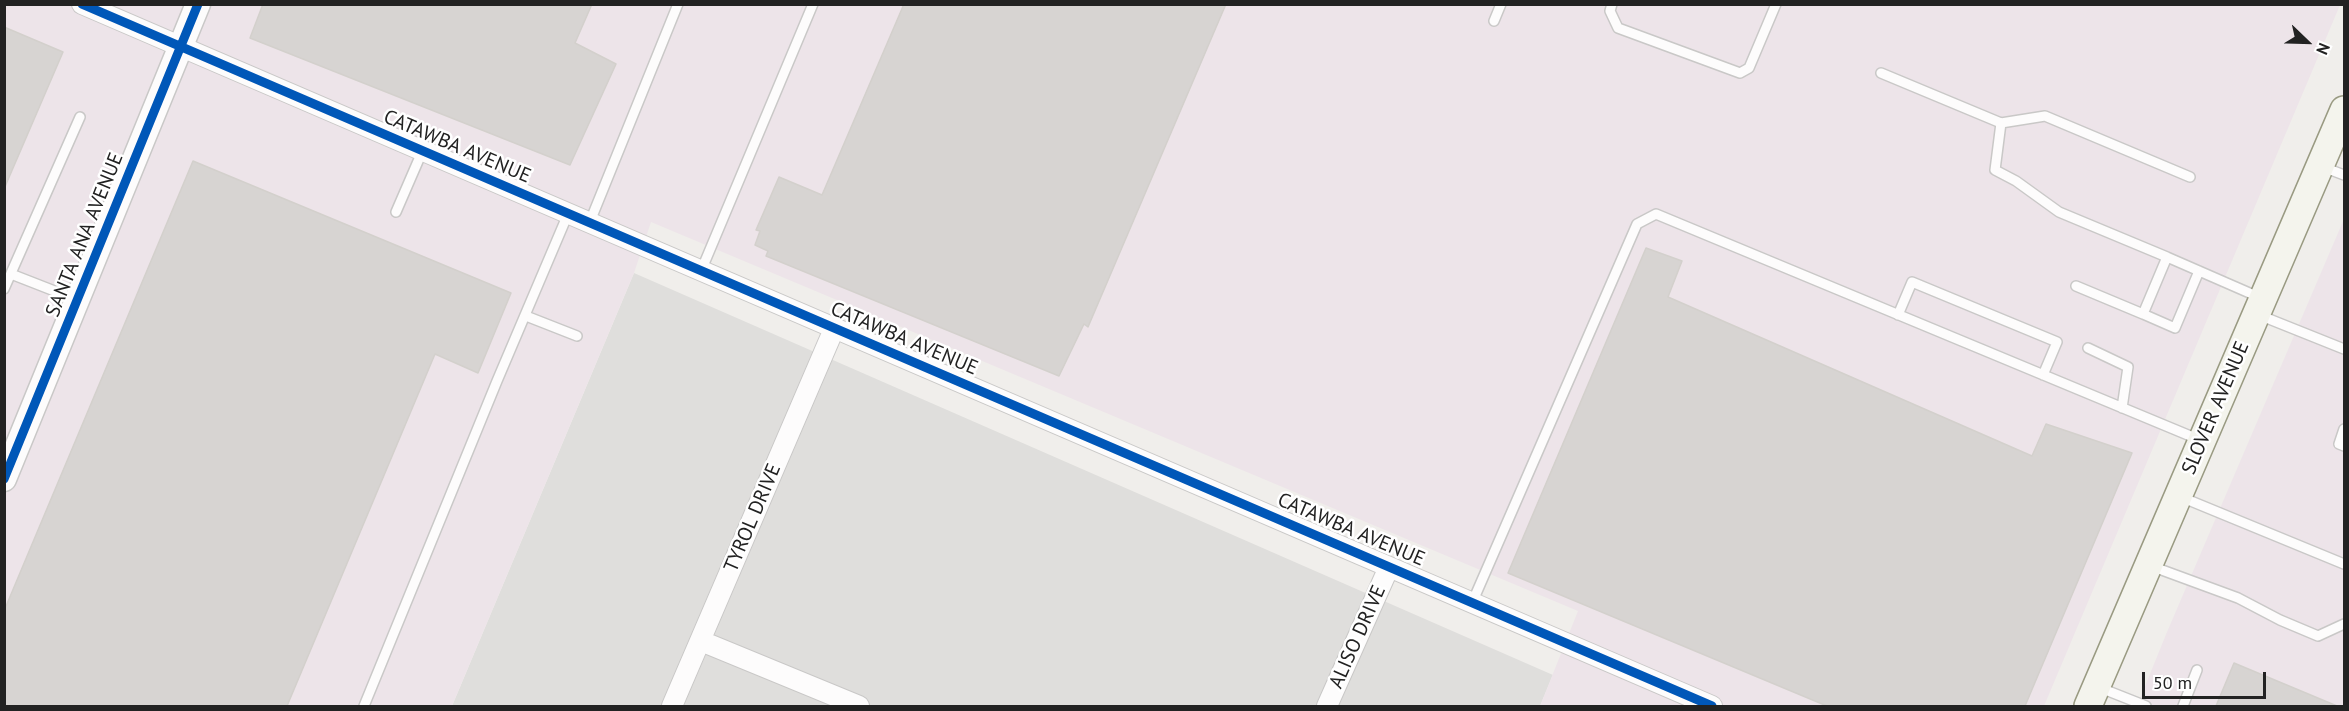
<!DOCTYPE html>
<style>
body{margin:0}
#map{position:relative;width:2349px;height:711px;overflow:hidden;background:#f0eeeb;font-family:"PT Sans",sans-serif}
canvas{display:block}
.frame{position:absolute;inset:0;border:6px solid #222;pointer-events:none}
.north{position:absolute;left:2277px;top:12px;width:60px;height:60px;-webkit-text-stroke:4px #fff;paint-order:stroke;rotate:113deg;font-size:16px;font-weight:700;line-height:24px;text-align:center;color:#222}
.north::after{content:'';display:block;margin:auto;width:21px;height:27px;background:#222;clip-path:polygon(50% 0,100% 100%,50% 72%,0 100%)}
.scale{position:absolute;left:2142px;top:672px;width:124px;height:27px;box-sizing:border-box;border:3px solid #222;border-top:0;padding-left:8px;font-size:18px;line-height:21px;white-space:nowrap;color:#222;-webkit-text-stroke:4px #fff;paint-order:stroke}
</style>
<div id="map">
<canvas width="2349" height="711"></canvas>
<div class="frame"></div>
<div class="north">N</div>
<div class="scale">50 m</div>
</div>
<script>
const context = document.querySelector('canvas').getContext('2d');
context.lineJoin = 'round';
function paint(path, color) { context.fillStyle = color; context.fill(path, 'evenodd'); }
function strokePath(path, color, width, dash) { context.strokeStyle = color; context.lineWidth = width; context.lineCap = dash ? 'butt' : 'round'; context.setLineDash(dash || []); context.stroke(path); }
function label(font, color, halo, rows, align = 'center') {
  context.font = font + ' "PT Sans",sans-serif'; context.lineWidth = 5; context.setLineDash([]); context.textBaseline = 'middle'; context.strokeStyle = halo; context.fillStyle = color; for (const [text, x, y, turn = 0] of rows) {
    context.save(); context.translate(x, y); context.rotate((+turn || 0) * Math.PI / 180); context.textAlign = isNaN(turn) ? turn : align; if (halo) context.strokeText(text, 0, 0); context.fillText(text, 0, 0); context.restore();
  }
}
const residential = new Path2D(`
 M634,273L1553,675L1540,706H452Z`);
const industrial = new Path2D(`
 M4,5H2340L2044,706H1540L1578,611L651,222L634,273L452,706H5Z
 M2344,219V706H2137L2167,632Z`);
const building = new Path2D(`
 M263,4H592L575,43L616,64L570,165L250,38Z
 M904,4H1226L1088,327L1084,324L1059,376L766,256L768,251L755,245L760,231L756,230L779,177L822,195Z
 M4,27L63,52L4,189Z
 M193,161L511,293L478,373L435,354L287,706H4V611Z
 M1646,248L1682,261L1668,297L2032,456L2046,424L2132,453L2025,706H1827L1508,573Z
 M2234,663L2337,706H2216Z`);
const service = new Path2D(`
 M1612,4L1610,11L1618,28L1740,73L1749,68L1776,4
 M1494,21L1501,4
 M1881,73L2001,123L1995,170L2016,181L2059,212L2167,257
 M2001,123L2045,116L2190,177
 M2323,167L2344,175
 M396,212L422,152
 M589,224L678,4
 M701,271L813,4
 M11,274L75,299
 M2076,286L2143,314L2167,257L2261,298
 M4,289L80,117
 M2143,314L2175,328L2199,271
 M1898,315L1912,282L2057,342L2043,375
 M2259,315L2344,349
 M526,316L577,336
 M2088,348L2128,367L2122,408
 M2344,429L2339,444L2344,446
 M2181,497L2344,564
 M2151,566L2238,598L2280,620L2318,636L2344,624
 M1472,603L1637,224L1656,214L2200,440
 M2098,687L2146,706
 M364,706L497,381L568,214
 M2183,706L2197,670`);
const minor = new Path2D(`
 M82,4L1712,706
 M701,641L859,706
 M672,706L834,329
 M1327,706L1389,567`);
const tertiary = new Path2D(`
 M4,479L198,4`);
const secondary = new Path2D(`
 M2088,706L2344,110`);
const cycleway = new Path2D(`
 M82,4L1712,706
 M4,479L198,4`);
const streetNames = [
 ["CATAWBA AVENUE",457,147,23],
 ["SANTA ANA AVENUE",85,235,-68],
 ["CATAWBA AVENUE",904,339,23],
 ["SLOVER AVENUE",2216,408,-67],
 ["TYROL DRIVE",753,518,-67],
 ["CATAWBA AVENUE",1351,530,23],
 ["ALISO DRIVE",1358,637,-66]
];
paint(residential, '#dfdedc');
paint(industrial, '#ede4e9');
paint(building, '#d7d4d2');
strokePath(building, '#d3d0cc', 1.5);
strokePath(service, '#c9c8c7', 12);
strokePath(minor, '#c9c8c7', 22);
strokePath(tertiary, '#c9c8c7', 27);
strokePath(secondary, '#999a82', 30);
strokePath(service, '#fdfcfc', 9);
strokePath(minor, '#fdfcfc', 20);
strokePath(tertiary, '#fdfcfc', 24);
strokePath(secondary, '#f4f4ed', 27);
strokePath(cycleway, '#0057b8', 9);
label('20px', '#222', '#fff', streetNames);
</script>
